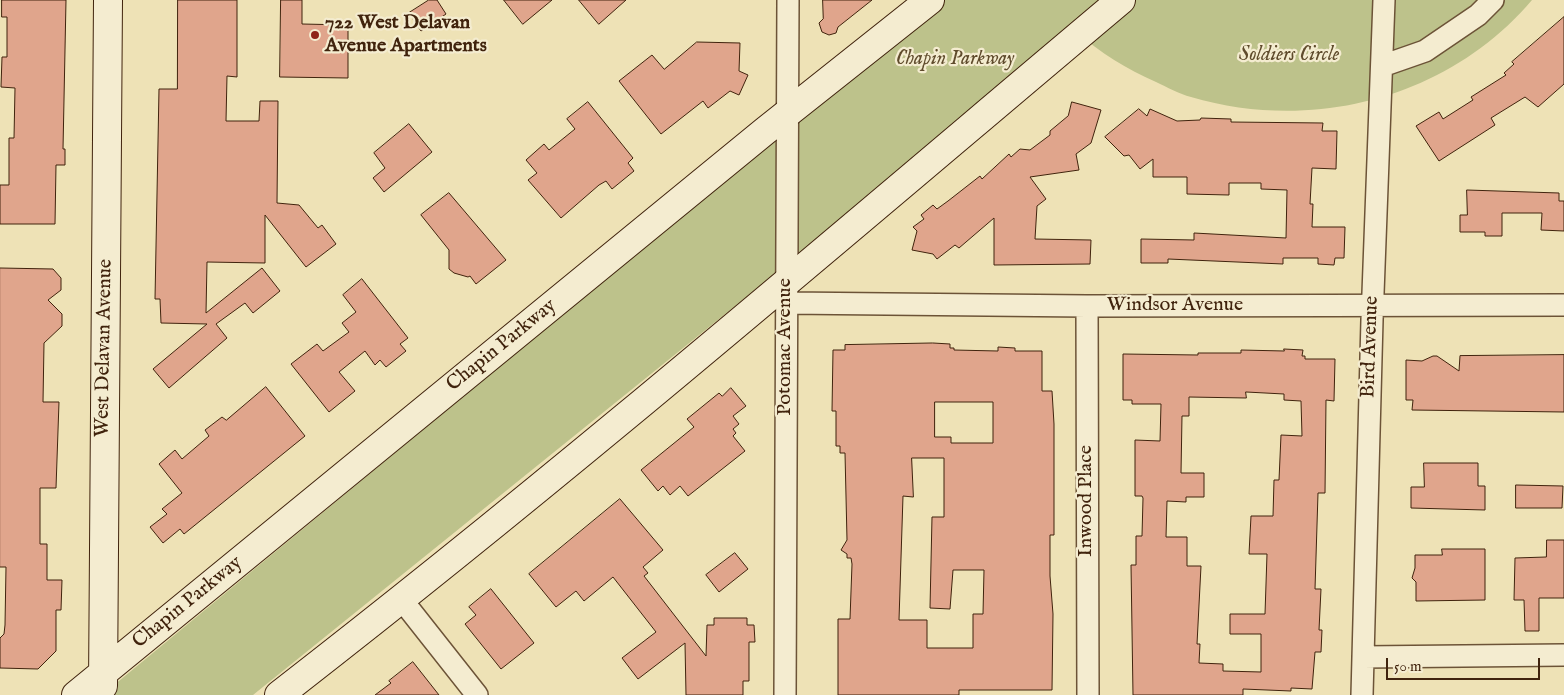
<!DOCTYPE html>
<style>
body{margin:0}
#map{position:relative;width:1564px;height:695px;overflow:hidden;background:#eee2b6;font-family:"IM FELL English",serif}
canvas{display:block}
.scale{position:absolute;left:1386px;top:658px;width:154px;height:22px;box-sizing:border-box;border:2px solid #40230d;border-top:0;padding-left:6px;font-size:15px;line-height:18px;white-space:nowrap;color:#40230d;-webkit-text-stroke:4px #f4ecd0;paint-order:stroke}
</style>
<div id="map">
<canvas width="1564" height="695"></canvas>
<div class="scale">50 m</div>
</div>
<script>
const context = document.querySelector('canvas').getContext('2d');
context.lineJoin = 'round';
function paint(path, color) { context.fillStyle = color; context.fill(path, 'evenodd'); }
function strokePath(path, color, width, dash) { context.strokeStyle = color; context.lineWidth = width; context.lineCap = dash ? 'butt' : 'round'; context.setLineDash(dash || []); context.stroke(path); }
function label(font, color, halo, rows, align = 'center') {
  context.font = font + ' "IM FELL English",serif'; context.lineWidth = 4.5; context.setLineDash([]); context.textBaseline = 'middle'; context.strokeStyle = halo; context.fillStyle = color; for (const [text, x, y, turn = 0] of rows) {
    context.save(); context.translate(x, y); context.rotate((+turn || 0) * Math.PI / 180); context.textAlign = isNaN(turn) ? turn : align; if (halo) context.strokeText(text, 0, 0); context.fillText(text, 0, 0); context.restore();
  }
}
const green = new Path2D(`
 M943,0H1532C1449,98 1313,133 1191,97C1179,94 1167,87 1156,82C1127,69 1100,53 1076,31L253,695H102Z`);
const building = new Path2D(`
 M2,0H66L63,149H65V165H56L55,224H0V185H9V138H14L15,88L1,87L2,57H7V17H2Z
 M178,0H237V77L227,76L226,121H259L260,101H278L277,203L299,205L318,228L322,225L336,244L306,267L265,215V263L207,262L206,313L262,268L280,291L253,313L245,303L216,324L227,338L169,388L153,369L207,324L161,323L160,299H155L159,89H177Z
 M281,0H302V24L348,25V78L280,77Z
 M429,0H437L446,14L421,31L409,13Z
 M504,0H552L523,24Z
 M579,0H626L599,24Z
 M823,0H872L838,27L836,33L829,35L822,32L819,23L823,19Z
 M1564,17V84L1538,107L1525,97L1491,118L1495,125L1439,161L1416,126L1439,112L1443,119L1473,100L1471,97L1506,75L1504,73L1514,64L1512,62Z
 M697,42L740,43L739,71L748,75L739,95L730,91L708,108L703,101L661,134L619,81L652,55L664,69Z
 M588,102L633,158L628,163L634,171L612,189L606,181L599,185L561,218L528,180L537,173L526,160L544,144L549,150L575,129L567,119Z
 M1072,102L1101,110L1091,143L1076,154L1079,170L1030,177L1046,199L1037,206L1035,239L1091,240L1090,264L994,265V218L959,248L955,245L937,259L933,254L912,250L917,231L913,227L924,219L921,215L933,205L937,209L948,201L980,176L982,179L1009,154L1011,157L1020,149L1030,150L1050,135V131L1068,116Z
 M1139,109L1147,116L1150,109L1177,121L1200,120L1201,118L1231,119V122L1323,123L1322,131H1337L1336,169L1312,168L1310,204H1313L1312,227H1345L1344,258H1335L1334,265L1318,264V258H1283V264L1168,259V263H1141V239L1194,240V233L1286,238L1287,190L1261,189V183H1229V195L1187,194V177H1153V159L1140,169L1129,155L1124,156L1105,137Z
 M409,124L432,152L384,192L373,178L385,168L374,153Z
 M1467,190L1559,193V201H1564V231L1541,230L1542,213H1502V236H1485V232H1460V215H1467Z
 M449,193L506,260L476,284L470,276L468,277L454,273L449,269V250L421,215Z
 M0,268L53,269L61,278V290L48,300L62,314V326L44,343L43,402H59L56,488H40V544H47V580H62L61,610H56V651L38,669L0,668V638L4,634L5,625L6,567H0Z
 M362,279L408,338L400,344L406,351L386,367L380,360L375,365L365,351L339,372L355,391L329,412L291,364L317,344L323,351L349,332L342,323L356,312L343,295Z
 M933,343L950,344V348H954V350L998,351V347L1015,348V351H1042V391H1052L1054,424V535H1050V576L1053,614L1052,690H959V695H838V619H850L852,564L851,558H847V554L841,550L847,540L845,453H840V446H836V411H832L833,350H845V345ZM935,402H993V443H951V437H935ZM912,458H944V517H932L930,608L950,609L953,570H984L983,614H973V648H927V620H899L903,496L913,497Z
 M1284,349L1303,350L1302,356H1305V359H1335L1334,401L1326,400L1325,493H1318L1315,589H1321L1319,630H1322L1321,652H1315L1312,689L1291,688V691L1243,689V695H1133L1131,565H1136V536H1142L1143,498L1142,496H1135V440L1160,441L1161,404H1132V400H1123V354L1198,355V353H1241V350L1284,351ZM1246,392L1284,394V400L1301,401L1302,436L1281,435L1279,480H1274L1273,516H1251L1249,554H1267L1265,614H1230V634H1261V672L1223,671V664L1199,663L1200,644H1197L1201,566H1187V537H1166L1167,501L1186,502V497H1204V473H1181L1182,416H1189V397L1246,398Z
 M1564,355V412L1412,410L1413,400H1406V360L1422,361L1433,356H1437L1459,371L1460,356Z
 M266,387L305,436L184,534L180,529L163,543L150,527L167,514L162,509L182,493L159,464L175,450L182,459L209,436L205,430L222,417L226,420Z
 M731,388L746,406L733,416L739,424L733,429L736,433L733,436L745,451L688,496L680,486L670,495L663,486L658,491L641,470L694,427L687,419L719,393L722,396Z
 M1424,463H1478V486H1485V510L1411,508V487H1424Z
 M1516,485L1563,486L1562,508H1516Z
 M620,499L663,550L643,567L648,573L644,576L706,656L707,625H714V618H747V625H754L755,642H749V681H743V695H686L685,643L638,679L622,658L656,632L613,577L584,601L576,591L556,607L529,574Z
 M1547,540H1564V598H1539V631H1525L1524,600H1514L1515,558L1546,557Z
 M1442,549H1485V600L1416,601V582L1412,578L1415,568V555H1442Z
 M735,553L748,569L719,592L706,575Z
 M491,589L534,643L501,669L465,624L476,615L469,607Z
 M413,662L439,695H375L391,683L389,681Z`);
const street = new Path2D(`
 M1382,66L1425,51L1478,15L1493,0
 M787,303L1087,306L1564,305
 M1087,306L1088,695
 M402,600L477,695
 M1363,657L1564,655
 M785,695L788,0
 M1362,695L1372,320L1384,0`);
const secondary = new Path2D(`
 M103,686L108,0
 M76,695L765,131L930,0
 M279,695C567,472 843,234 1121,0`);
const markers = [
 [315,35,5,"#8f2418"]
];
const poiNames = [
 ["722 West Delavan",325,24],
 ["Avenue Apartments",325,47]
];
const parkNames = [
 ["Soldiers Circle",1289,56],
 ["Chapin Parkway",955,60]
];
const streetNames = [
 ["Windsor Avenue",1175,306],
 ["Chapin Parkway",502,346,-39],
 ["Potomac Avenue",786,347,-90],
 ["Bird Avenue",1371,347,-88],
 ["West Delavan Avenue",105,348,-89],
 ["Inwood Place",1087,501,-90],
 ["Chapin Parkway",188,603,-39]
];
paint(green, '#bdc28b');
paint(building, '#e0a58c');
strokePath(building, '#40230d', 1);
strokePath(street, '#6c5337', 24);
strokePath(secondary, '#40230d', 30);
strokePath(street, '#f4ecd0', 21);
strokePath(secondary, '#f4ecd0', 28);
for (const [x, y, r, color] of markers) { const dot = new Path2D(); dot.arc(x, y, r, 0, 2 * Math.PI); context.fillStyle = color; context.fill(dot); strokePath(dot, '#f4ecd0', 2); }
label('bold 20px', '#40230d', '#f4ecd0', poiNames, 'left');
label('italic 20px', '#5f4b2c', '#f4ecd0', parkNames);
label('20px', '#40230d', '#f4ecd0', streetNames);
</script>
